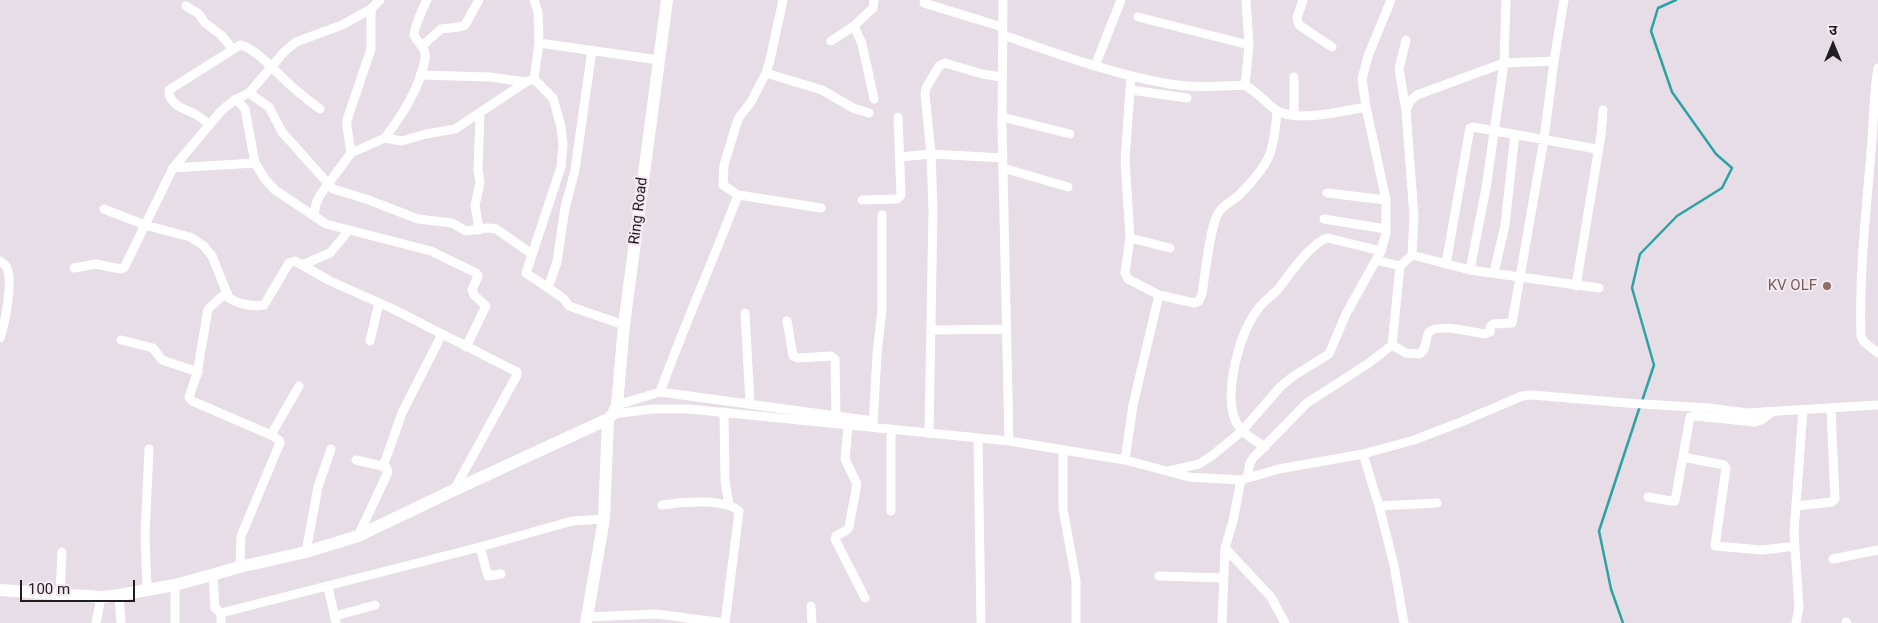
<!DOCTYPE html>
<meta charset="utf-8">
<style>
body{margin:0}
#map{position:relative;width:1878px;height:623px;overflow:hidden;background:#e6dde6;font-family:Roboto,"Noto Sans Devanagari",sans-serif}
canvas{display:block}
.north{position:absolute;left:1808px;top:20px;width:50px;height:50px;-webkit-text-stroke:4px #f4eaf3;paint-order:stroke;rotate:0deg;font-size:14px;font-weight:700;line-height:20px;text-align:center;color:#211d21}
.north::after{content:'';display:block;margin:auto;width:18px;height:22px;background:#211d21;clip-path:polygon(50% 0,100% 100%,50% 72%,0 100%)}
.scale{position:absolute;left:20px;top:580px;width:115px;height:22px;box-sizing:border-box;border:2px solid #211d21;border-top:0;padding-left:6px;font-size:15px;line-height:18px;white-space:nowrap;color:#211d21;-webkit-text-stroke:4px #f4eaf3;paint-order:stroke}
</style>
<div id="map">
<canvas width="1878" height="623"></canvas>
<div class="north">उ</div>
<div class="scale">100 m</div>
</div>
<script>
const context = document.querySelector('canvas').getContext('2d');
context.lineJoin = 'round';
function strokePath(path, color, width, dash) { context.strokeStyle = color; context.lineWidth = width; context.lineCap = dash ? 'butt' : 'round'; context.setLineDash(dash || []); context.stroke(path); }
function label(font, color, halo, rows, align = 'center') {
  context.font = font + ' Roboto,sans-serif'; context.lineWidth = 4; context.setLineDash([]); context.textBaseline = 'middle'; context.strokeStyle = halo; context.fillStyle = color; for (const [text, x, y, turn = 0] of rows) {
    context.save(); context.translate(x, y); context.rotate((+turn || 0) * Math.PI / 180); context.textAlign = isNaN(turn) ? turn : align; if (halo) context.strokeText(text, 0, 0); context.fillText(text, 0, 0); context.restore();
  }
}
const stream = new Path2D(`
 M1642,401L1654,365L1632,288L1640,254L1677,216L1722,188L1732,168L1716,154L1672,92L1651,31L1658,8L1676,0
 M1623,623L1611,589L1599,531L1640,406`);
const street = new Path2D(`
 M534,0L538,12L539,43L659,60
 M874,0L873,8L854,26L862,44L874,99
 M1003,0L1002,125L1009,441
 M1303,0L1297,18L1299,25L1332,47
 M924,3L1002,27
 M186,6L199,14L205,23L221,35L232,48
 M1138,17L1249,45
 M1003,35C1058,54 1112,74 1169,84C1194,88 1220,86 1245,85L1249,45L1246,0
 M831,41L854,26
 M539,43L534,79L553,98L561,127L563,145L561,167L526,273L563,298L569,306L624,325
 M422,46L441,29L459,27L465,25L479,0
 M1095,66L1121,0
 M1878,68C1873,96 1874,123 1871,152C1866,213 1859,274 1861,336L1864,342L1878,353
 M766,73L822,90L853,108L869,113
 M420,75L490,77L526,82
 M1131,76L1125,160L1130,238L1125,273L1128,279L1159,295L1194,303L1199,301L1202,294C1205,276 1210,224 1219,212C1224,204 1233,201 1239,195C1270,164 1274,153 1277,111
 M1245,85C1257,92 1265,102 1276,110C1295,123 1344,111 1366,107
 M1131,90L1187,98
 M249,93L269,107L282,132L333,189L366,199L418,219L452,223L466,231L488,228L496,229L532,254
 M236,99L245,109L255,163
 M1406,111L1399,69L1406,40
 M1294,115V77
 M1002,117L1070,134
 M209,124C205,121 200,117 195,114C185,109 168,105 169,90L240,45C255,48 274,70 286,81C296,91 308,100 320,109
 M385,138C402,115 420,88 425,59C427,48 418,44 414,35C413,31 424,5 427,0
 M351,153L347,127V120L371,49V9
 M900,157L931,154L1003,158
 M173,168L222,110L236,99L249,93L284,52L296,42L342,25L371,9L380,0
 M1003,168L1068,187
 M1327,193L1386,200
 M738,195L821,208
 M862,200L897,199L901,195L898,117
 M104,209L145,225L190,237L204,246L212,256L229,298C238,304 253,307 264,305L289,263L295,261L330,281L391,308L517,372V375L454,490
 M314,216L316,204L320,195L351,153L385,138L402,141L426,134L455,129L526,82L534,79
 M1324,219L1386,229
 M479,230L475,205L480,183L478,170L480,114
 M1130,238L1170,248
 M1412,255L1470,270L1599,288
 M1376,260L1400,266
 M0,261C1,262 5,265 6,266C14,279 5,323 0,338
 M1446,264L1470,128L1473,127L1597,149
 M302,265L330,253L349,230
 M74,268L96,264L120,269L124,268L173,168L255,163L265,179L275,190L326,224L431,251L476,273L478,276L472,290L474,295L486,306L466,347
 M1470,270L1486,188L1504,63L1506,0
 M1494,273L1505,225L1515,134
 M1576,286L1601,135L1603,110
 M548,288L557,262L565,208L575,170L592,50
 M226,293L208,309L197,374L189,397L192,401L271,435L279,440L280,443L241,536L240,567
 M745,313L750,403
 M787,321L793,356L798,358L831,356L835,359L836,415
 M931,330L1006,329
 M121,340L153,348L162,360L198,372
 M370,341L379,303
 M1392,345L1406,353L1419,354C1427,350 1425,341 1428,334C1433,322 1473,332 1484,334L1490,332V327L1493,324L1512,323L1544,139L1554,61
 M660,392L873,421
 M617,405L660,392C684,326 713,261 738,195L723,185L724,165L737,122L740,116L751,102L766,73L770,60L783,0
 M724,412L725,481L729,505
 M613,414L653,409H689L1009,441L1125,460L1189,477L1241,480L1279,469L1363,454L1414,440L1461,422L1522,396L1532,395L1627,403L1709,408L1747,413L1878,405
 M848,426L845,459L857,484L849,527L847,530L836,536L835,539L865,598
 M873,426L877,354L882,309V215
 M891,430V511
 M929,434L933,210L931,154L925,94L926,88L939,66L945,63L982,74L1001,77
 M271,435L299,386
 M978,439L981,623
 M1265,447C1255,440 1242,434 1236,422C1223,394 1239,333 1258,309C1264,300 1273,296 1280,287C1292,271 1306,250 1324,239L1328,238L1381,251
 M1063,451V509L1076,580V623
 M1363,454L1379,506L1394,565L1404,623
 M1683,457L1724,465L1726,468L1715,546L1763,550L1795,546
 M356,460L386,467L388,472L358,536
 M1125,460L1133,405L1159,295
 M383,467L402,413L442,334
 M1169,471L1199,464L1213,455L1242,431L1281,386L1295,375L1329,354L1346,314L1381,251L1386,233V200L1366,107L1362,79L1368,56L1391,0
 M1247,478L1250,463L1253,458L1307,403L1369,363L1392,345L1400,266L1412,255L1414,216L1406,111L1410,101L1417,95L1504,63L1554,61L1564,0
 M1648,497L1671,501H1675L1690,417L1695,416L1755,422L1761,420L1772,412
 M662,505C680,502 725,498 739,511L725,623
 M1379,506L1437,503
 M1796,506L1832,502L1835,499L1831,409
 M480,547L488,576L501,574
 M1225,548L1271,597L1285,623
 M306,552L318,487L331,449
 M1833,559L1878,550
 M213,574L215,608L221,613V623
 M1159,576L1223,578
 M328,587L336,623
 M147,590L145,536L149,449
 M60,595L62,552
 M119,595L121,623
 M811,606L812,623
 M221,613L480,547L572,521L604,519
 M335,616L375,605
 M587,617L656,614L725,623
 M1846,622L1847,623
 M96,623L101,597
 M175,623V585
 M1222,623L1225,548L1233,521L1241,480
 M1796,623L1799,607L1794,532L1803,410`);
const secondary = new Path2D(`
 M0,590L101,597L119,595L175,585L240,567L306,552L358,536L454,490L608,419L613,414L617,405L624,325L667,0
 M586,623L604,519L608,419`);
const markers = [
 [1827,286,5,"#8d6e63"]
];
const streetNames = [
 ["Ring Road",639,211,-83]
];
const educationNames = [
 ["KV OLF",1817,286]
];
strokePath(stream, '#2da2a3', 2.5);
strokePath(street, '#fff', 9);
strokePath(secondary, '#fff', 12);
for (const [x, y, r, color] of markers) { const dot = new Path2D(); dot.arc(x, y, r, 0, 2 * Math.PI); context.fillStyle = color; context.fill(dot); strokePath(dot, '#f4eaf3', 2); }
label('15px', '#211d21', '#f4eaf3', streetNames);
label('15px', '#785e54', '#f4eaf3', educationNames, 'right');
</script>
